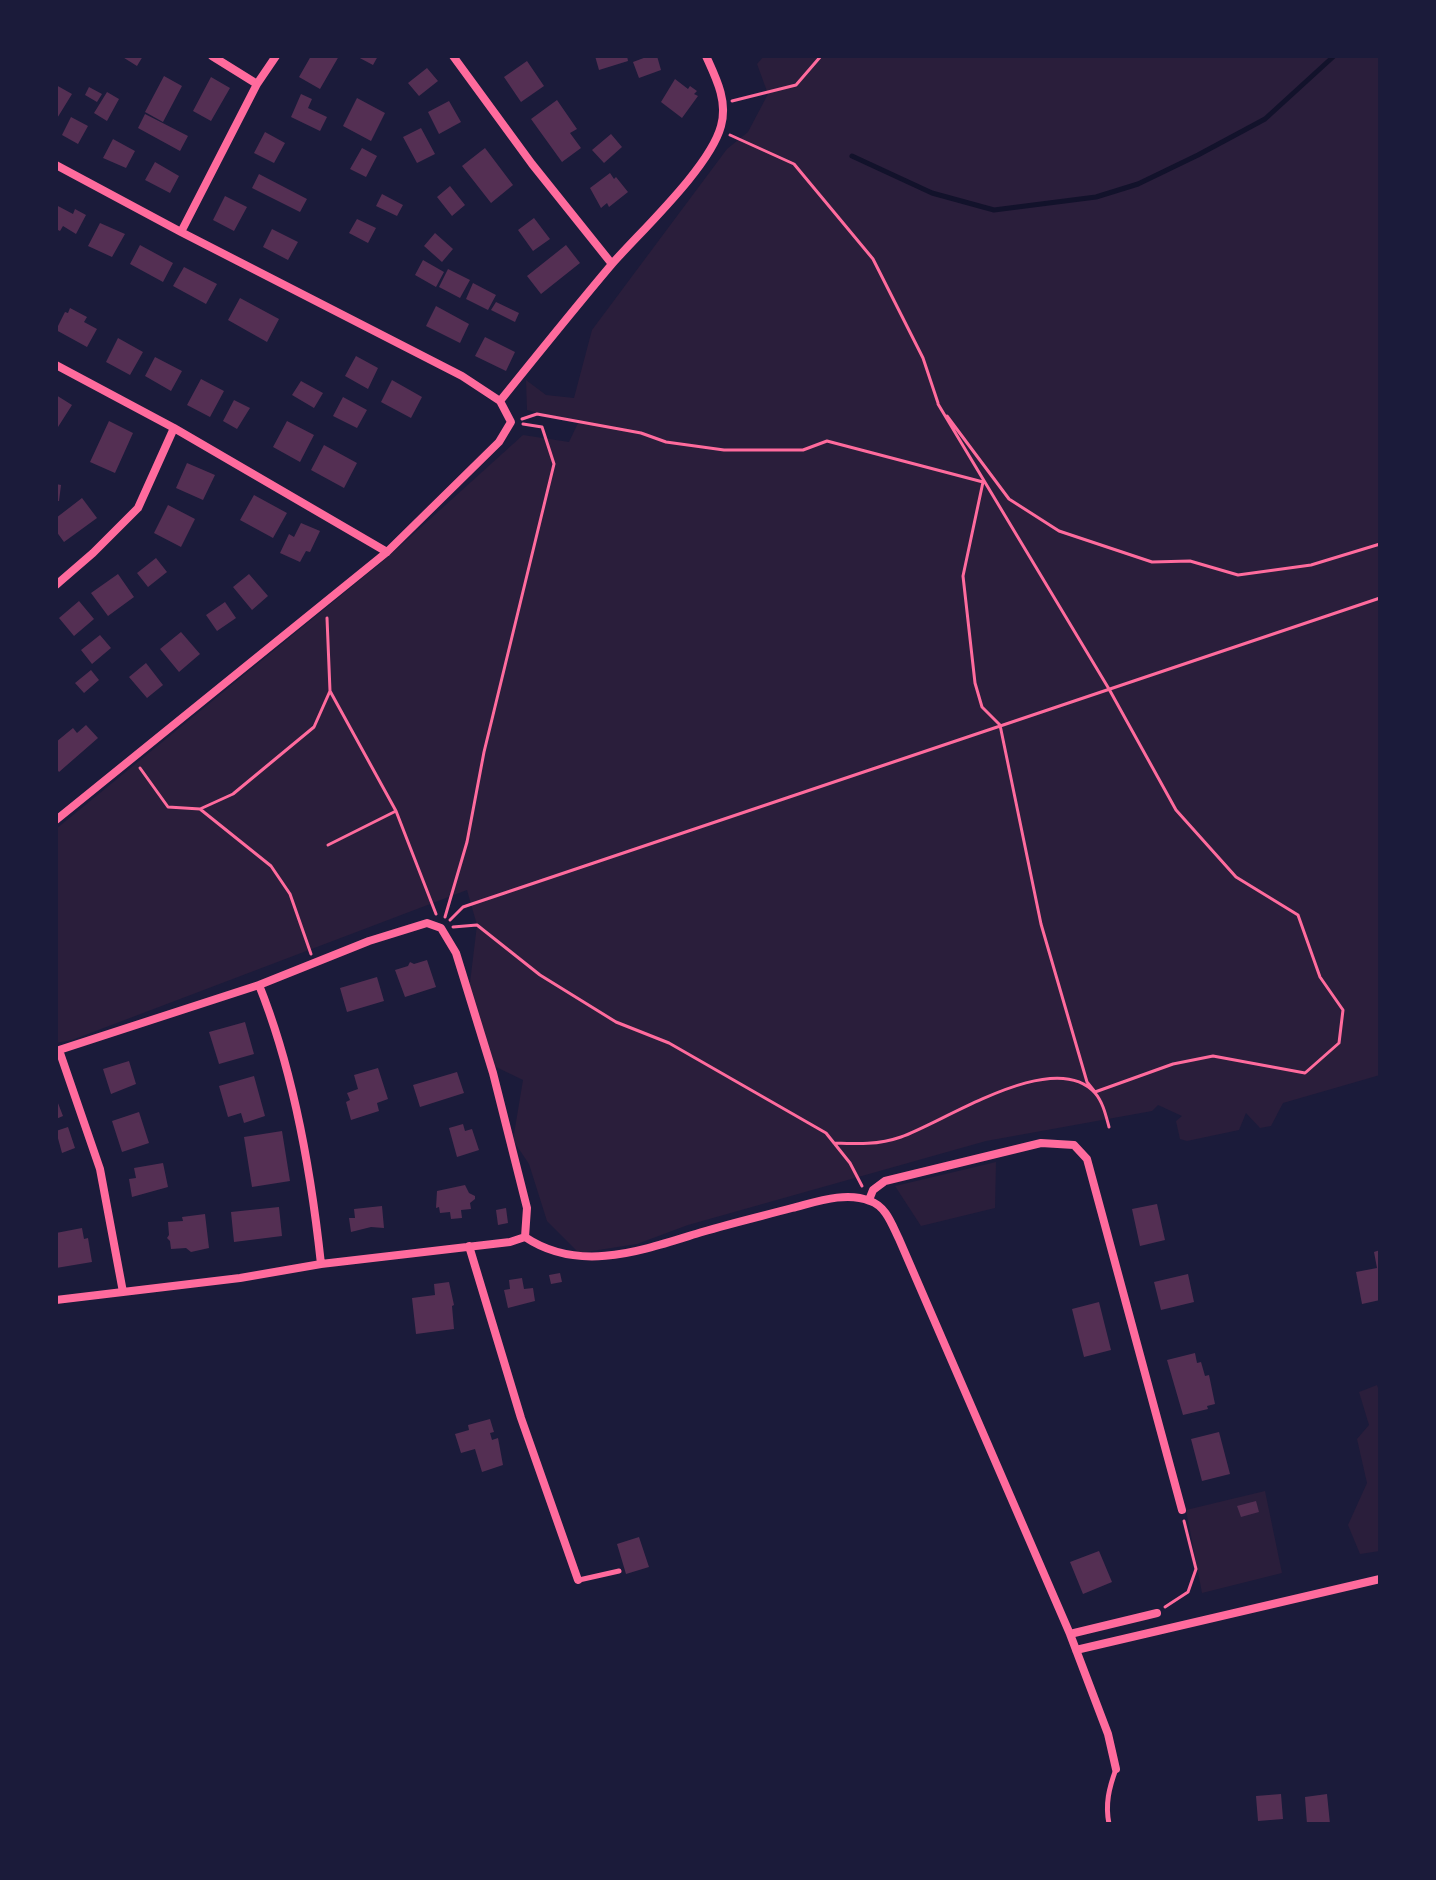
<!DOCTYPE html>
<style>
body{margin:0}
#map{position:relative;width:1436px;height:1880px;overflow:hidden;background:#1b1b3a;font-family:Signika,sans-serif}
canvas{display:block}
.frame{position:absolute;inset:0;border:58px solid #1b1b3a;pointer-events:none}
</style>
<div id="map">
<canvas width="1436" height="1880"></canvas>
<div class="frame"></div>
</div>
<script>
const context = document.querySelector('canvas').getContext('2d');
context.lineJoin = 'round';
function paint(path, color) { context.fillStyle = color; context.fill(path, 'evenodd'); }
function strokePath(path, color, width, dash) { context.strokeStyle = color; context.lineWidth = width; context.lineCap = dash ? 'butt' : 'round'; context.setLineDash(dash || []); context.stroke(path); }
const green = new Path2D(`
 M764,56H1380V1075L1283,1103L1271,1126L1260,1128L1246,1113L1239,1130L1187,1141L1180,1139L1176,1121L1182,1116L1158,1105L1152,1111L986,1141L688,1225L637,1244L579,1253L547,1221L529,1164L513,1140L523,1080L494,1066L469,991L477,925L467,890L72,1040L56,1043V829L388,557L523,435L569,442L578,423L527,410L526,380L546,395L574,398L592,330L727,149L748,132L768,94L757,64Z
 M996,1162L995,1208L921,1226L895,1186Z
 M1377,1385L1380,1393V1551L1360,1554L1348,1525L1367,1483L1357,1439L1369,1425L1359,1392Z
 M1265,1491L1282,1573L1202,1593L1186,1510Z`);
const stream = new Path2D(`
 M852,156L932,193L994,210L1096,197L1138,184L1198,155L1265,119L1334,56`);
const building = new Path2D(`
 M121,56H143L137,66Z
 M311,56H339L320,89L299,77Z
 M356,56H378L373,65Z
 M595,56H627L628,61L599,70Z
 M649,56H657L661,70L639,78L633,62Z
 M527,61L544,86L521,102L504,77Z
 M427,68L438,81L419,96L408,83Z
 M164,76L182,86L163,122L145,112Z
 M211,77L230,88L211,121L193,111Z
 M675,79L688,89L690,86L697,91L694,94L698,96L682,118L661,102Z
 M56,85L72,94L56,120Z
 M89,87L102,94L97,102L85,95Z
 M107,92L119,99L107,121L94,113Z
 M301,94L312,99L308,108L327,117L320,131L291,117Z
 M357,98L385,113L371,141L343,126Z
 M557,100L577,129L570,133L581,148L562,162L531,119Z
 M449,101L461,122L439,134L428,112Z
 M145,114L188,136L180,151L138,128Z
 M71,117L88,126L78,144L62,135Z
 M421,128L435,154L417,163L403,137Z
 M265,132L285,143L274,163L254,153Z
 M611,134L622,147L604,163L592,150Z
 M113,139L135,151L126,168L103,158Z
 M362,148L377,156L366,177L350,169Z
 M485,148L513,185L491,203L462,166Z
 M155,162L179,176L170,193L145,180Z
 M610,173L614,179L616,177L628,192L609,207L607,203L601,208L590,188Z
 M259,174L307,199L300,212L252,188Z
 M450,186L465,205L452,216L437,197Z
 M382,194L403,205L397,216L376,206Z
 M225,196L247,207L234,231L213,220Z
 M56,205L73,214L75,209L86,215L76,234L63,226L60,231L56,229Z
 M534,218L550,239L533,251L518,230Z
 M357,219L376,228L368,243L349,233Z
 M100,223L125,234L112,257L88,246Z
 M272,229L298,242L288,260L263,247Z
 M435,233L453,249L442,262L424,246Z
 M140,245L173,263L163,282L130,264Z
 M566,245L580,263L541,294L527,276Z
 M423,260L444,272L436,287L415,275Z
 M184,267L217,284L206,304L173,286Z
 M448,269L470,280L460,298L439,287Z
 M473,283L496,295L488,310L466,299Z
 M240,298L279,319L267,342L228,320Z
 M496,302L519,313L515,322L491,310Z
 M436,306L469,324L460,343L426,326Z
 M70,308L87,317L84,322L97,329L87,347L56,330L65,312L68,313Z
 M485,337L515,352L506,371L475,356Z
 M118,338L143,352L130,375L106,362Z
 M356,356L378,368L368,389L345,376Z
 M155,357L182,371L171,391L145,376Z
 M201,379L224,391L210,417L187,405Z
 M392,380L422,397L411,418L381,402Z
 M301,381L323,393L314,408L292,395Z
 M56,395L72,405L58,427L56,425Z
 M343,397L367,410L357,428L333,416Z
 M234,400L250,408L237,429L223,421Z
 M109,421L133,433L115,473L90,462Z
 M287,421L314,435L300,462L273,447Z
 M324,445L357,463L344,488L311,470Z
 M187,463L215,475L203,500L176,488Z
 M56,484L61,485L59,501H56Z
 M254,495L287,513L273,538L240,520Z
 M82,498L97,518L64,542L56,531V518Z
 M168,505L195,519L181,547L154,533Z
 M301,523L320,531L310,552L306,551L300,562L280,553L289,534L294,537Z
 M156,558L167,572L148,587L137,573Z
 M118,574L134,597L108,616L91,593Z
 M249,574L268,596L252,610L233,587Z
 M79,601L94,619L74,636L59,618Z
 M225,602L236,618L217,631L206,615Z
 M181,632L200,654L179,672L160,649Z
 M100,635L111,648L92,664L81,650Z
 M146,663L163,685L147,698L129,677Z
 M91,670L99,680L84,693L75,683Z
 M86,725L98,738L59,772L56,768V742L73,728L77,733Z
 M427,960L436,987L405,997L395,970L408,966L410,962L414,964Z
 M377,977L384,1001L347,1012L340,988Z
 M245,1022L254,1054L219,1064L209,1032Z
 M129,1061L136,1084L111,1094L103,1069Z
 M378,1068L388,1099L377,1103L379,1111L351,1120L346,1102L350,1100L347,1093L358,1089L354,1075Z
 M457,1072L464,1093L420,1107L413,1085Z
 M254,1076L265,1116L244,1123L241,1113L228,1117L219,1086Z
 M56,1098L63,1116L56,1119Z
 M139,1112L149,1143L122,1152L112,1121Z
 M463,1124L465,1131L472,1129L479,1150L457,1157L449,1128Z
 M68,1127L75,1148L62,1153L56,1131Z
 M282,1131L290,1181L252,1187L244,1137Z
 M163,1163L168,1187L132,1197L129,1179L136,1178L134,1168Z
 M465,1185L469,1193L475,1196V1199L470,1203L471,1209L461,1210L462,1218L451,1219L450,1212L440,1213L439,1207L436,1208L437,1191Z
 M1157,1204L1165,1240L1140,1246L1132,1209Z
 M382,1206L384,1228L371,1227L351,1232L349,1218H355L354,1209Z
 M279,1207L282,1236L234,1242L231,1212Z
 M506,1208L508,1223L498,1225L496,1210Z
 M205,1214L209,1248L191,1252L186,1248L171,1249L170,1241L167,1238L169,1235L168,1222L183,1221L182,1217Z
 M82,1228L84,1239L88,1238L92,1262L56,1268V1233Z
 M1380,1250V1300L1362,1304L1356,1272L1377,1268L1374,1252Z
 M560,1273L562,1282L551,1284L549,1275Z
 M1188,1274L1194,1302L1161,1310L1154,1282Z
 M522,1278L524,1289L533,1288L535,1301L508,1308L504,1290L510,1289L509,1280Z
 M449,1282L454,1305L452,1306L454,1329L416,1334L412,1298L435,1295L434,1284Z
 M1099,1302L1111,1350L1084,1357L1072,1309Z
 M1195,1353L1197,1363L1201,1362L1205,1376L1209,1375L1215,1404L1207,1406L1208,1409L1183,1415L1167,1360Z
 M490,1419L494,1432L490,1433L492,1440L498,1438L503,1465L482,1472L475,1449L461,1453L455,1434L469,1430L468,1425Z
 M1219,1432L1230,1474L1202,1481L1191,1439Z
 M1256,1501L1259,1512L1241,1517L1237,1506Z
 M639,1537L649,1567L626,1574L617,1544Z
 M1099,1551L1112,1582L1083,1594L1070,1562Z
 M1281,1794L1283,1819L1258,1821L1256,1796Z
 M1327,1794L1330,1824H1307L1305,1797Z`);
const path = new Path2D(`
 M732,101L796,85L821,56
 M730,135L794,164L873,259L923,358L938,403
 M947,416L1009,499L1059,531L1152,562L1190,561L1238,575L1311,565L1380,544
 M522,419L537,414L641,433L666,442L724,450H803L827,441L983,482L963,576L975,683L982,707L1000,725L1041,924L1087,1082L1095,1092L1173,1064L1213,1056L1305,1073L1339,1043L1343,1010L1320,977L1298,915L1236,877L1176,810L1109,689L938,404
 M327,618L330,691L396,811L436,914
 M140,768L168,807L200,809L271,866L290,894L311,954
 M200,809L233,794L314,727L330,691
 M328,845L396,811
 M445,917L467,842L484,752L554,464L542,427L523,424
 M450,920L463,907L1380,598
 M453,927L477,925L540,975L616,1022L669,1043L826,1133L850,1163L862,1186
 M834,1143C857,1144 878,1145 901,1137C946,1121 1054,1047 1095,1093C1103,1102 1106,1116 1109,1127
 M1165,1607L1188,1592L1196,1569L1184,1521`);
const service = new Path2D(`
 M579,1580L619,1571
 M1109,1824C1105,1804 1109,1788 1116,1769`);
const minor = new Path2D(`
 M212,56L257,84
 M453,56L532,164L612,264
 M56,165L181,232L462,376L500,401
 M181,232L257,84L276,56
 M56,365L174,428L387,552
 M56,585L93,553L138,508L174,428
 M56,820L387,552L499,442L511,422L500,401C537,355 574,309 612,264C642,230 710,167 721,126C728,101 716,78 706,56
 M259,985C294,1072 311,1171 321,1264
 M59,1050L100,1169L123,1292
 M56,1051L259,985L369,941L427,923L441,928L456,953L493,1073L527,1208L525,1237
 M869,1200L873,1190L885,1181L1041,1143L1074,1145L1087,1159L1182,1510
 M525,1237C580,1274 643,1250 702,1232C732,1223 762,1216 792,1208C816,1202 846,1191 870,1201C886,1206 892,1225 899,1239L1070,1634L1108,1734L1116,1769
 M469,1246L521,1418L578,1580
 M56,1300L240,1278L321,1264L510,1242L525,1237
 M1070,1634L1157,1613
 M1076,1650L1380,1579`);
paint(green, '#2a1e3b');
strokePath(stream, '#12122b', 5);
paint(building, '#542f53');
strokePath(path, '#ff6b9d', 3);
strokePath(service, '#ff6b9d', 5);
strokePath(minor, '#ff6b9d', 8);
</script>
